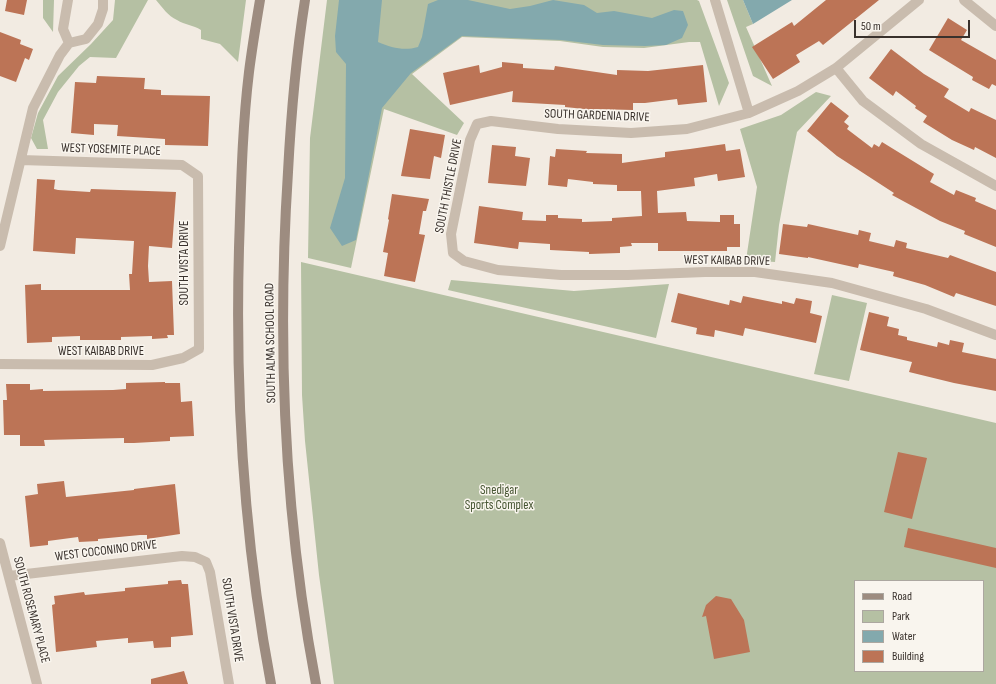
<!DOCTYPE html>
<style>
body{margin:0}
#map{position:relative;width:996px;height:684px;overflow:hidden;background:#f2ebe2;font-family:"Sofia Sans Condensed",sans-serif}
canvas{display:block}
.legend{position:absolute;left:854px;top:580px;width:130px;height:92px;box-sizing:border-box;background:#f9f5ee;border:1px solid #aca7a0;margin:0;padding:5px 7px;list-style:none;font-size:12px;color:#39312c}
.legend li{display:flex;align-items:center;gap:8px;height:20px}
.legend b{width:20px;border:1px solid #aca7a0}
.scale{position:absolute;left:854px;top:20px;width:116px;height:18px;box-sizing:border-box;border:2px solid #39312c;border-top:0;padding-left:5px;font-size:12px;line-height:14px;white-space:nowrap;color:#39312c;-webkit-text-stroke:3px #f9f5ee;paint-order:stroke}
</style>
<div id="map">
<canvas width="996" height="684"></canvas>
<ul class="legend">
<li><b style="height:5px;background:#9d8c80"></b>Road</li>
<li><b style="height:11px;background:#b5c0a3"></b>Park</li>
<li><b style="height:11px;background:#83a9ad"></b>Water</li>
<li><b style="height:11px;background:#bc7456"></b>Building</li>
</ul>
<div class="scale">50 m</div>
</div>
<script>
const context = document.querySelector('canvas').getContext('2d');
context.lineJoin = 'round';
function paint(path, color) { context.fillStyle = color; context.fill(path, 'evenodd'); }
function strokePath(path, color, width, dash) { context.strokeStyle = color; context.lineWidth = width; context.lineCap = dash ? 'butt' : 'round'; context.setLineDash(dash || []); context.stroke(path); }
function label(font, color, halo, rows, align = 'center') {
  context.font = font + ' "Sofia Sans Condensed",sans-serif'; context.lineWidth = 3; context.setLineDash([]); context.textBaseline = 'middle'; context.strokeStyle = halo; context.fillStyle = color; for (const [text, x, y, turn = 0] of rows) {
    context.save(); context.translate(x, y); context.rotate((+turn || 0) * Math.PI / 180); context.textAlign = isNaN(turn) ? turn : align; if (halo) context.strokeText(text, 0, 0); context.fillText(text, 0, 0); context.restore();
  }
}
const green = new Path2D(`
 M43,0H54L53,32L43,18Z
 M115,0H148L116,58L90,57L79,66L58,92L43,120L48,149H37L31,138L38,113L58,76L91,44L113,20Z
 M156,0H246L238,62L220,44L201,39V30C193,25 185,25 177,20C168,16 162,7 156,0Z
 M327,0H697L699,1L729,83L719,106L700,42H689L644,48L603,47L560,41L462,37L412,74L464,123L457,135L384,109L351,268L308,258L310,138Z
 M727,0H743L753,24L746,27L772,86L753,76Z
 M816,92L831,96L797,132L788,176L779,225L775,262L746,260L757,187L740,129L781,115Z
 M301,262L996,423V684H334L319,575L305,441L302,395ZM855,581H983V671H855Z
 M451,280L574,291L669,284L656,338L448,290Z
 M832,295L867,303L849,381L814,374Z`);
const water = new Path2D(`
 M339,0H382L378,42C392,48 404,51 418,47L422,37L428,4L438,0H468L510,9L530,6L553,0L584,5L597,13L614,11L652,18L674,10L683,11L688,25L682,38L666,45L645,46L603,45L561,40L462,36L411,73L382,108L356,240L342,246L330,228L345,178L346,64L336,52L335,36Z
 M743,0H792L753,24Z`);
const building = new Path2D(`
 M7,0H27L24,15L5,11Z
 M826,0H879L823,45L819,41L796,55L800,62L773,79L752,47L792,22L794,26Z
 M948,18L967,30L961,40L996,60V86L992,84L989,89L972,80L973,77L929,50Z
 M0,32L21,40L20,44L33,49L29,60L25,58L16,82L0,76Z
 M891,49L924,74L949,89L944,97L969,112L971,108L996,120V158L975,147L974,150L952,140L923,122L927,116L915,108L916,106L896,91L893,96L869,78Z
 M502,62L523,64V68L554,70L555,66L617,75V70L648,71L703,65L707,102L678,105L677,99L645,103H633V110L594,109V110L565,107V105L512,102L513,91L450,105L443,73L479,65L480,73L502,67Z
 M97,76L145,78L144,89L161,90V95L210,96L208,146L165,145V139L117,136L118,125L94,124V135L71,133L75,82L96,83Z
 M831,102L849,116L844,122L849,126L847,129L872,148L874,144L879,147L882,142L934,174L930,182L954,195L956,190L976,198L975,201L996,210V247L964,234L965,231L940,221L892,195L894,193L837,156L807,131Z
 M410,129L445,135L441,158L434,156L430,179L401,176Z
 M725,144L726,151L740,149L745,177L718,181L717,174L694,178L695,186L657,191L658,213L686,212L687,221L720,222V215H734V224H740V247H727V251H658V243H631L632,246L620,247V253L589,254V252L550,250V244L519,242L518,249L474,243L479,206L523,212L522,220L546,221V215H558V218L582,219V222L612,221V218L642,216L641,191H617V185L593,184V182L568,179L567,187L548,185L550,156L555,157L556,149L587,151L586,153L622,154V163L665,157V152L690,149Z
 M492,145L516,147L515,156L530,158L526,186L488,183Z
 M37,179L55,180L54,189L58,190L90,192L91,189L176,192L172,248L149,246L148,266L149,282L172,281L174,335H167L168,338L152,339V336L121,337V340H80V336L52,337V342L27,343L25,285L41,284V290H130L129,274H132L134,241L76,238L75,254L33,251Z
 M392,194L429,199L426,211H423L419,234L425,235L415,282L384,276L388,253L383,252L389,220L388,219Z
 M783,224L807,227L808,224L858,235L859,230L871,233L869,241L894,247L896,240L907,243L906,248L948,258L950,255L996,272V306L956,293L954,297L925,285L893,276L894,272L859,264L858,268L808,257V258L779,254Z
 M678,293L729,305L730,300L741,303L743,296L782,304V301L794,304L796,298L812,301L810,313L822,316L816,343L745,328L743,336L715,330L714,337L696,334L697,328L671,322Z
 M869,312L889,317L887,326L899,329L898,335L907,337V340L937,347L938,342L949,345L950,340L964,343L962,352L996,359V391L954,383L909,372L912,362L860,350Z
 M165,382V383H180L181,402L192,401L194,436L170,437V441L134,443H124V438L44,440L45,446H20V435H4L3,400H7L6,384H30V390L43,389V391L113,390L126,389V383Z
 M898,452L927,458L912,519L884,512Z
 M64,481L66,497L134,490V489L175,484L180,534L147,539V535H140L98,539V541L79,542L78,537L48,541V545L30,547L25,496L38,494L37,484Z
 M908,528L996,548V568L904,547Z
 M181,580L182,584H188L193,635L171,637V647L154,648L153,641L128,643V638L96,641L97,647L56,652L52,605L55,604L54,596L84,592L85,595L125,591V588L168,584V581Z
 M716,596L731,599L744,620L750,652L714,659L706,616L702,617L706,605Z
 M184,671L188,684H151V679Z`);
const minor = new Path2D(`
 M68,0L63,29L69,43
 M715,0L749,113
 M919,0L836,68L798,91L749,113L687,129L631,133L558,129L491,121L477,124L470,140L451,234L453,253L464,261L498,270L561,275H628L705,272H755L832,283L926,309L996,335
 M964,0L996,26
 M836,68L863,101L921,144L996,186
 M0,246L33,108L60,55L69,43L86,39L98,24L103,9V0
 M0,364L152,365L183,358L199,349L198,176L182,165L21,160
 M0,543L37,684
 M9,576L182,556L195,557L206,562L210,572L229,684`);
const secondary = new Path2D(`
 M260,0C256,24 252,48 249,72C242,130 241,189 239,248C235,393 244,541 271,684
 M305,0C296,57 291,114 288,172C277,342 284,516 316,684`);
const streetNames = [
 ["SOUTH GARDENIA DRIVE",597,116,2],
 ["WEST YOSEMITE PLACE",111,150,2],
 ["SOUTH THISTLE DRIVE",449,186,-79],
 ["WEST KAIBAB DRIVE",727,261,1],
 ["SOUTH VISTA DRIVE",185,263,-90],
 ["SOUTH ALMA SCHOOL ROAD",271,343,-91],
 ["WEST KAIBAB DRIVE",101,352],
 ["WEST COCONINO DRIVE",106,551,-7],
 ["SOUTH ROSEMARY PLACE",31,610,75],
 ["SOUTH VISTA DRIVE",232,620,81]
];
const parkNames = [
 ["Snedigar",499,491],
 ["Sports Complex",499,506]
];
paint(green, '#b5c0a3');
paint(water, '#83a9ad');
paint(building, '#bc7456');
strokePath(minor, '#c9bcae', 10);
strokePath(secondary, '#9d8c80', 10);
label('13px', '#39312c', '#f9f5ee', streetNames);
label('13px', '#465532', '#f9f5ee', parkNames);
</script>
